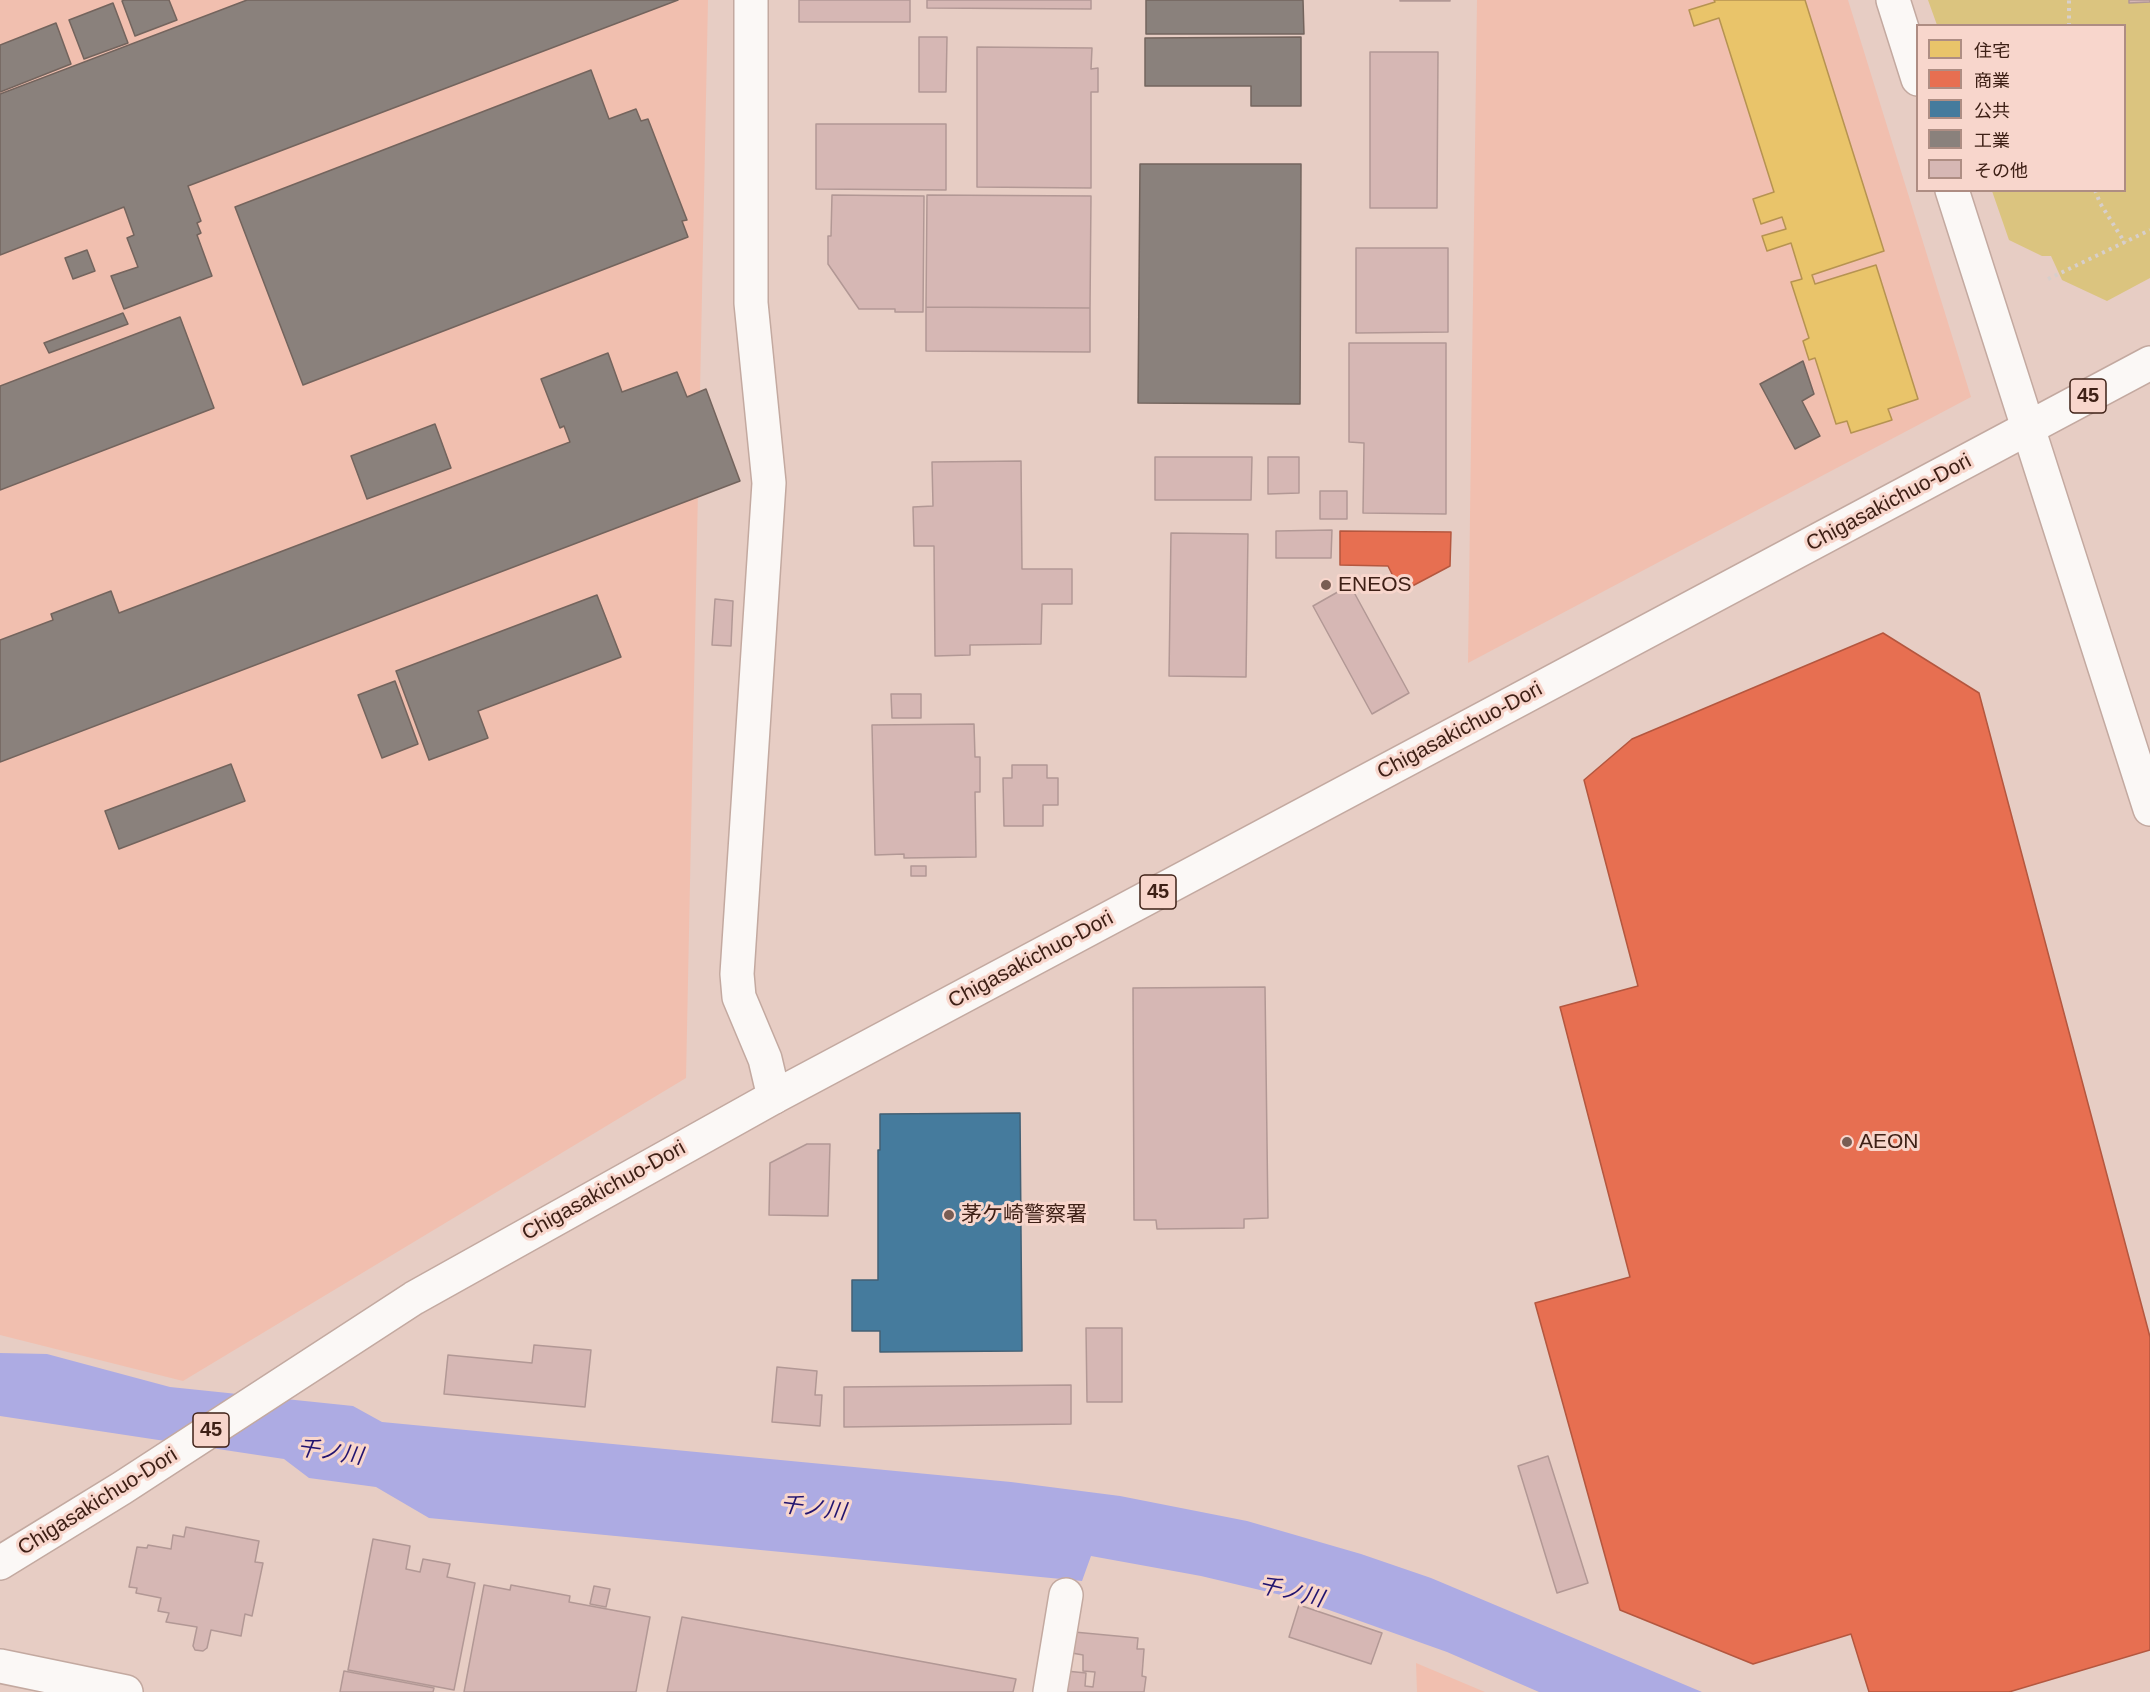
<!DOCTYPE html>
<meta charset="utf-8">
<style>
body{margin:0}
#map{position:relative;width:2150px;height:1692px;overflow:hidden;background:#e7cdc4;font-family:Helvetica,"Noto Sans JP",sans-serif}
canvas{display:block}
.legend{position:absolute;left:1916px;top:24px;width:210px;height:168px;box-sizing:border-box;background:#f8d6cc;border:2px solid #ae8d83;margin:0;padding:8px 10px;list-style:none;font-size:18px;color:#3e2016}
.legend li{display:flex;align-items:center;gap:12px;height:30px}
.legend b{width:30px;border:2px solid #ae8d83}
</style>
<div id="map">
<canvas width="2150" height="1692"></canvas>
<ul class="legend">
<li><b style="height:16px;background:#e9c46a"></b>住宅</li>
<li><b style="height:16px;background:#e76f51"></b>商業</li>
<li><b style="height:16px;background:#457b9d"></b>公共</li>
<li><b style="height:16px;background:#8a817c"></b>工業</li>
<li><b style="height:16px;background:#d6b7b4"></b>その他</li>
</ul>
</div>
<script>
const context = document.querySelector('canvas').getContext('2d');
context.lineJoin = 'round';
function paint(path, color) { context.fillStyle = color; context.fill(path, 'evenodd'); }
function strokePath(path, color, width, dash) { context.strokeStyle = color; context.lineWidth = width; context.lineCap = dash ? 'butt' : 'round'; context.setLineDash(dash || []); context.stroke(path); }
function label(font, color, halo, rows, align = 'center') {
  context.font = font + ' Helvetica,"Noto Sans JP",sans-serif'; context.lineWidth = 6; context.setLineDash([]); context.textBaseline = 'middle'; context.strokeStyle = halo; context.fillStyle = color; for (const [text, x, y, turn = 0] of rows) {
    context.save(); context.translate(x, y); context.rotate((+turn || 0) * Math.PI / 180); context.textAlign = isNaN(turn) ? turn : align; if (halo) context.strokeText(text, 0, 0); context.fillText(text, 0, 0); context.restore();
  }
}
const built = new Path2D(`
 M0,0H708L686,1078L183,1381L0,1335Z
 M1477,0H1848L1971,397L1468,663Z
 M1416,1663L1485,1692H1417Z`);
const green = new Path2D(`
 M1928,0H2150V278L2107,301L2062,280L2051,256H2042L2009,240L1992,191L2124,190V26L1937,25Z`);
const water = new Path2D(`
 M0,1353L47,1354L170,1387L353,1406L382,1422L1011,1482L1120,1496L1247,1521L1361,1554L1431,1578L1702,1692H1539L1447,1652L1298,1599L1201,1576L1091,1556L1082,1581L429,1518L376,1487L309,1478L284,1459L0,1416Z`);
const homes = new Path2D(`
 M1714,0H1805L1884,251L1812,275L1815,284L1876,265L1918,399L1888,409L1892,420L1851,433L1847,421L1836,424L1815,358L1809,360L1803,341L1809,338L1791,282L1802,279L1791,243L1767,251L1762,236L1786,229L1782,217L1761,224L1753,199L1774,192L1719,18L1694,26L1689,10L1715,2Z`);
const shops = new Path2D(`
 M1340,531L1451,532L1450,566L1401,592L1388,566L1340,565Z
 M1883,633L1979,693L2150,1337V1650L2009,1692H1869L1851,1634L1753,1664L1620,1610L1535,1303L1630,1277L1560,1007L1638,986L1584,780L1632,739Z`);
const public = new Path2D(`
 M1020,1113L1022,1351L880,1352V1331H852V1280H878V1150H880V1114Z`);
const industry = new Path2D(`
 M124,0H169L177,20L135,36L122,1Z
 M247,0H678L188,186L201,221L197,223L201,233L197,235L212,276L124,309L111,276L138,267L127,238L134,235L124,207L0,255V94Z
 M1146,0H1303L1304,34H1146Z
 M113,3L128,43L84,59L69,20Z
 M56,23L71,64L0,92V45Z
 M1301,37V106H1251V86H1145V38Z
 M591,70L609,119L636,109L641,121L648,119L687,220L682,221L688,237L303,385L235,207Z
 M1140,164H1301L1300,404L1138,403Z
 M87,250L95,271L73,279L65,258Z
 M123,313L128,324L49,353L44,343Z
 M180,317L214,408L0,490V386Z
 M608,353L622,392L677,372L687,397L706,389L740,481L0,762V640L53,620L51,614L111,591L119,613L570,442L564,426L560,428L541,379Z
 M1803,361L1814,394L1802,401L1820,436L1795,449L1760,384Z
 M435,424L451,468L367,499L351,456Z
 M597,595L621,657L478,711L488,738L429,760L396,671Z
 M395,681L418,744L382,758L358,695Z
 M231,764L245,801L119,849L105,811Z`);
const building = new Path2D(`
 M799,0H910V22H799Z
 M927,0H1091V9L927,8Z
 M1400,0H1450V1H1400Z
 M2129,0H2150V2L2129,3Z
 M919,37H947L946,92H919Z
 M977,47L1092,48L1091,69L1098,68V92H1091V188L977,187Z
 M1370,52H1438L1437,208H1370Z
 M816,124H946V190L816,189Z
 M832,195L924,196L923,312H895V309H859L828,264V236H831Z
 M927,195L1091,196L1090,308L926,307Z
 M1356,248H1448V332L1356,333Z
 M926,307L1090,308V352L926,351Z
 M1349,343H1446V514L1363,513L1364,443L1349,442Z
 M1155,457H1252L1251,500H1155Z
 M1268,457H1299V493L1268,494Z
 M1021,461L1022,569H1072V604H1042L1041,644L970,645V655L935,656L934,546H914L913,507L933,506L932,462Z
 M1320,491H1347V519H1320Z
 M1332,530L1331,558H1276V531Z
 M1171,533L1248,534L1246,677L1169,676Z
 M1350,585L1409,693L1372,714L1313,606Z
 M715,599L733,601L731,646L712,645Z
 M891,694H921V718H892Z
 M974,724L975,757H980V792H975L976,857L904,858V854L875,855L872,725Z
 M1012,765H1047V778H1058V805H1043V826H1004L1003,778H1012Z
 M911,866H926V876H911Z
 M1265,987L1268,1218L1244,1219V1228L1157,1229L1156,1220H1134L1133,988Z
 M807,1144H830L828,1216L769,1215L770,1163Z
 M1086,1328H1122V1402H1087Z
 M534,1345L591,1350L585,1407L444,1394L448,1355L532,1363Z
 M777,1367L817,1371L815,1395H822L820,1426L772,1422Z
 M1071,1385V1424L844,1427V1387Z
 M1548,1456L1588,1583L1557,1593L1518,1466Z
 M186,1527L259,1541L255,1562L263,1563L252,1616L245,1614L241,1636L211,1630L207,1648L203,1651L195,1650L193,1646L197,1627L166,1622L169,1613L158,1611L161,1598L136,1593L137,1588L129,1587L137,1547L147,1548L148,1545L171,1549L173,1535L184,1537Z
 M373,1539L410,1546L406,1569L420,1572L423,1559L450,1564L447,1577L475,1583L454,1690L348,1670Z
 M484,1585L510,1590L511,1585L570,1596L569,1602L650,1617L636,1692H464Z
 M594,1586L610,1589L606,1607L590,1604Z
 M1299,1605L1382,1633L1371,1664L1289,1637Z
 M682,1617L1016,1679L1013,1692H667Z
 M1074,1632L1138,1638L1137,1649H1144L1142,1676L1146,1677L1144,1692H1064L1066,1671L1086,1673L1085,1686L1093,1687L1095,1672L1083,1671V1655L1072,1653Z
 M344,1671L434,1688L433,1692H340Z`);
const path = new Path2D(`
 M2069,26V0
 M2095,190L2100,203L2125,243
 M2048,279L2150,230`);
const street = new Path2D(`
 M751,0V303L769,483L737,974L739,997L765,1059L774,1097
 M0,1666L126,1692
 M1050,1692L1066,1595`);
const secondary = new Path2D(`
 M1893,0L1918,79
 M1952,190L2150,809`);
const primary = new Path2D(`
 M0,1563L122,1488L414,1298L774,1097L2150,363`);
const markers = [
 [1326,585,6,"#795d53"],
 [1847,1142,6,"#795d53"],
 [949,1215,6,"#795d53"]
];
const shields = [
 [2088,396,36],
 [1158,892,36],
 [211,1430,36]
];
const shieldNames = [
 ["45",2088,396],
 ["45",1158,892],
 ["45",211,1430]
];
const streetNames = [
 ["Chigasakichuo-Dori",1889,503,-28],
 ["Chigasakichuo-Dori",1460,731,-28],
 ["Chigasakichuo-Dori",1031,960,-28],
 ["Chigasakichuo-Dori",604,1191,-29],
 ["Chigasakichuo-Dori",98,1502,-32]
];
const poiNames = [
 ["ENEOS",1338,585],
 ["AEON",1859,1142],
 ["茅ケ崎警察署",961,1215]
];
const waterNames = [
 ["千ノ川",330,1453,8],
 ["千ノ川",813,1509,7],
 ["千ノ川",1291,1593,13]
];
paint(built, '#f1bfaf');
paint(green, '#dbc47f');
paint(water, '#adabe3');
paint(homes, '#e9c46a');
strokePath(homes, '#b69351', 1.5);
paint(shops, '#e76f51');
strokePath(shops, '#b4573f', 1.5);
paint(public, '#457b9d');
strokePath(public, '#436074', 1.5);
paint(industry, '#8a817c');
strokePath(industry, '#73645d', 1.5);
paint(building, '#d6b7b4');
strokePath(building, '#b29895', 1.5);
strokePath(street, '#c3a9a0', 36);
strokePath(secondary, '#c3a9a0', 36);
strokePath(primary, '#c3a9a0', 36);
strokePath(path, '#d7cfcc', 4, [3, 4.5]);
strokePath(street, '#fbf8f6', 33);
strokePath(secondary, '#fbf8f6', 33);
strokePath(primary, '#fbf8f6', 33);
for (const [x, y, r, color] of markers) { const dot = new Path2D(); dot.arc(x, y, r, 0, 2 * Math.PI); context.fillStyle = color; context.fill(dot); strokePath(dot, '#f8d6cc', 2); }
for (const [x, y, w] of shields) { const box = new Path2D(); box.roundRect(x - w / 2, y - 17, w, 34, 4.5); context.fillStyle = '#f8d6cc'; context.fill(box); strokePath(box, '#3e2016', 1.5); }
label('bold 20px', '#3e2016', null, shieldNames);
label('21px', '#3e2016', '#f8d6cc', streetNames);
label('21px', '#3e2016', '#f8d6cc', poiNames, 'left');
label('italic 22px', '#22146f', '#f8d6cc', waterNames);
</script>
